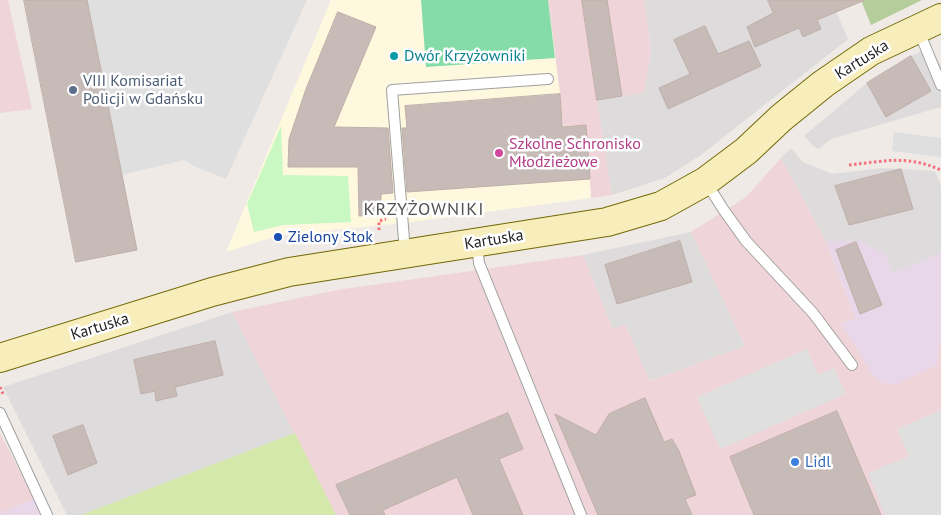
<!DOCTYPE html>
<meta charset="utf-8">
<style>
body{margin:0}
canvas{display:block;background:#efeae5}
</style>
<canvas width="941" height="515"></canvas>
<script>
const context = document.querySelector('canvas').getContext('2d');
context.lineJoin = 'round';
function paint(path, color) { context.fillStyle = color; context.fill(path, 'evenodd'); }
function strokePath(path, color, width, dash) { context.strokeStyle = color; context.lineWidth = width; context.lineCap = dash ? 'butt' : 'round'; context.setLineDash(dash || []); context.stroke(path); }
function label(font, color, halo, rows, align = 'center') {
  context.font = font + ' "PT Sans",sans-serif'; context.lineWidth = 5; context.setLineDash([]); context.textBaseline = 'middle'; context.strokeStyle = halo; context.fillStyle = color; for (const [text, x, y, turn = 0] of rows) {
    context.save(); context.translate(x, y); context.rotate((+turn || 0) * Math.PI / 180); context.textAlign = isNaN(turn) ? turn : align; if (halo) context.strokeText(text, 0, 0); context.fillText(text, 0, 0); context.restore();
  }
}
const residential = new Path2D(`
 M644,0H831L848,39L701,155L665,178L612,195L597,100L644,93L651,50Z
 M931,47L941,66V107L831,139L819,149L814,147L804,136L867,83L911,56Z
 M791,148L803,162L832,174L882,168L935,171L941,186V253L893,273L861,241H826L781,158Z
 M691,232L745,346L649,381L626,325L613,329L583,255Z
 M232,312L295,433L81,515H67L3,387Z`);
const commercial = new Path2D(`
 M0,0H8L32,109L0,113Z
 M548,0H644L651,50L644,93L597,100L612,195L591,198L586,125L562,127L560,94Z
 M781,158L826,241L855,318L841,323L894,384L936,365L938,345L941,344V515H336L232,312L337,290L583,255L613,329L625,324L650,381L745,346L691,232L746,197Z
 M0,433L34,499L0,513Z`);
const industrial = new Path2D(`
 M826,241H861L886,255L893,273L941,253V344L938,346L937,365L894,385L883,383L874,377L841,323L855,318Z
 M34,499L41,515H0V513Z`);
const education = new Path2D(`
 M331,0H548L560,94L562,126L586,125L591,198L412,222L277,236L226,252Z`);
const grass = new Path2D(`
 M295,433L336,515H81Z`);
const forest = new Path2D(`
 M861,0H922L871,25Z`);
const park = new Path2D(`
 M281,126L283,175L348,176L351,222L283,225L254,232L247,204Z`);
const pitch = new Path2D(`
 M421,0H548L555,58L426,67Z`);
const parking = new Path2D(`
 M87,0H307L226,179L194,166L184,160L122,175Z
 M894,132L941,138V157L892,151Z
 M807,349L818,375L834,368L846,394L720,449L697,397Z
 M941,410V515H885L868,473L909,456L897,429Z`);
const building = new Path2D(`
 M24,0H87L137,250L76,262Z
 M582,0H607L622,96L597,100Z
 M768,0H865L817,20L821,29L803,37L799,28L755,47L747,27L773,13Z
 M338,12L376,27L334,127L388,128L393,193L381,194V215L359,216L358,167H288L289,139L306,89Z
 M705,26L718,54L749,41L761,66L668,109L659,88L690,74L674,40Z
 M911,56L931,91L886,117L867,83Z
 M560,94L562,127L586,125L590,179L407,192L402,128H407L405,106Z
 M901,169L913,209L849,225L835,186Z
 M680,241L692,282L617,304L605,265Z
 M856,242L882,305L860,314L836,250Z
 M215,341L223,375L175,387L177,396L156,401L155,391L141,394L134,360Z
 M645,398L664,442L672,439L679,451L696,495L685,499L692,515H598L555,414L596,435L609,414Z
 M837,411L881,515H754L730,457Z
 M508,413L523,449L499,459L523,515H473L457,477L383,510L385,515H350L336,485Z
 M83,425L97,463L68,475L53,436Z`);
const path = new Path2D(`
 M849,165C885,161 907,155 941,170
 M379,230V221L386,219
 M0,387L4,396`);
const lane = new Path2D(`
 M918,29L941,85
 M706,182L723,209L746,241L813,313L852,365
 M477,244L479,263L581,515
 M405,252L392,90L548,79
 M0,413L47,515`);
const secondary = new Path2D(`
 M0,358L212,292L289,272L607,222L661,206L706,181L746,151L781,118L823,84L871,51L941,18`);
const markers = [
 [394,56,5,"#0f9aa8"],
 [73,90,5,"#5c6f8a"],
 [499,153,5,"#d1479c"],
 [278,237,5,"#1a4fb4"],
 [795,462,5,"#3f7fe0"]
];
const cultureNames = [
 ["Dwór Krzyżowniki",404,56]
];
const streetNames = [
 ["Kartuska",862,60,-32],
 ["Kartuska",494,240,-9],
 ["Kartuska",100,327,-17]
];
const serviceNames = [
 ["VIII Komisariat",83,81],
 ["Policji w Gdańsku",83,99]
];
const hotelNames = [
 ["Szkolne Schronisko",509,144],
 ["Młodzieżowe",509,162]
];
const transitNames = [
 ["Zielony Stok",288,237]
];
const shopNames = [
 ["Lidl",805,462]
];
const neighbourhoodNames = [
 ["KRZYŻOWNIKI",424,210]
];
paint(residential, '#dddbdc');
paint(commercial, '#efd5d9');
paint(industrial, '#e8d7e8');
paint(education, '#fef8df');
paint(grass, '#d5e8ac');
paint(forest, '#b4cd9b');
paint(park, '#caf8c3');
paint(pitch, '#85dca9');
paint(parking, '#dfdfdf');
paint(building, '#c7bbb8');
strokePath(building, '#c0aea8', 1);
strokePath(lane, '#a0a0a0', 12);
strokePath(secondary, '#736908', 30);
strokePath(path, '#f5707d', 3, [2.5, 2.5]);
strokePath(lane, '#fff', 10);
strokePath(secondary, '#f7eebb', 28);
for (const [x, y, r, color] of markers) { const dot = new Path2D(); dot.arc(x, y, r, 0, 2 * Math.PI); context.fillStyle = color; context.fill(dot); strokePath(dot, '#fff', 2); }
label('16px', '#0d838f', '#fff', cultureNames, 'left');
label('16px', '#1f1f1f', '#fff', streetNames);
label('16px', '#4e5e75', '#fff', serviceNames, 'left');
label('16px', '#b23c85', '#fff', hotelNames, 'left');
label('16px', '#164399', '#fff', transitNames, 'left');
label('16px', '#366cbe', '#fff', shopNames, 'left');
context.letterSpacing = '1px';
label('18px', '#525252', '#fff', neighbourhoodNames);
context.letterSpacing = '0px';
</script>
